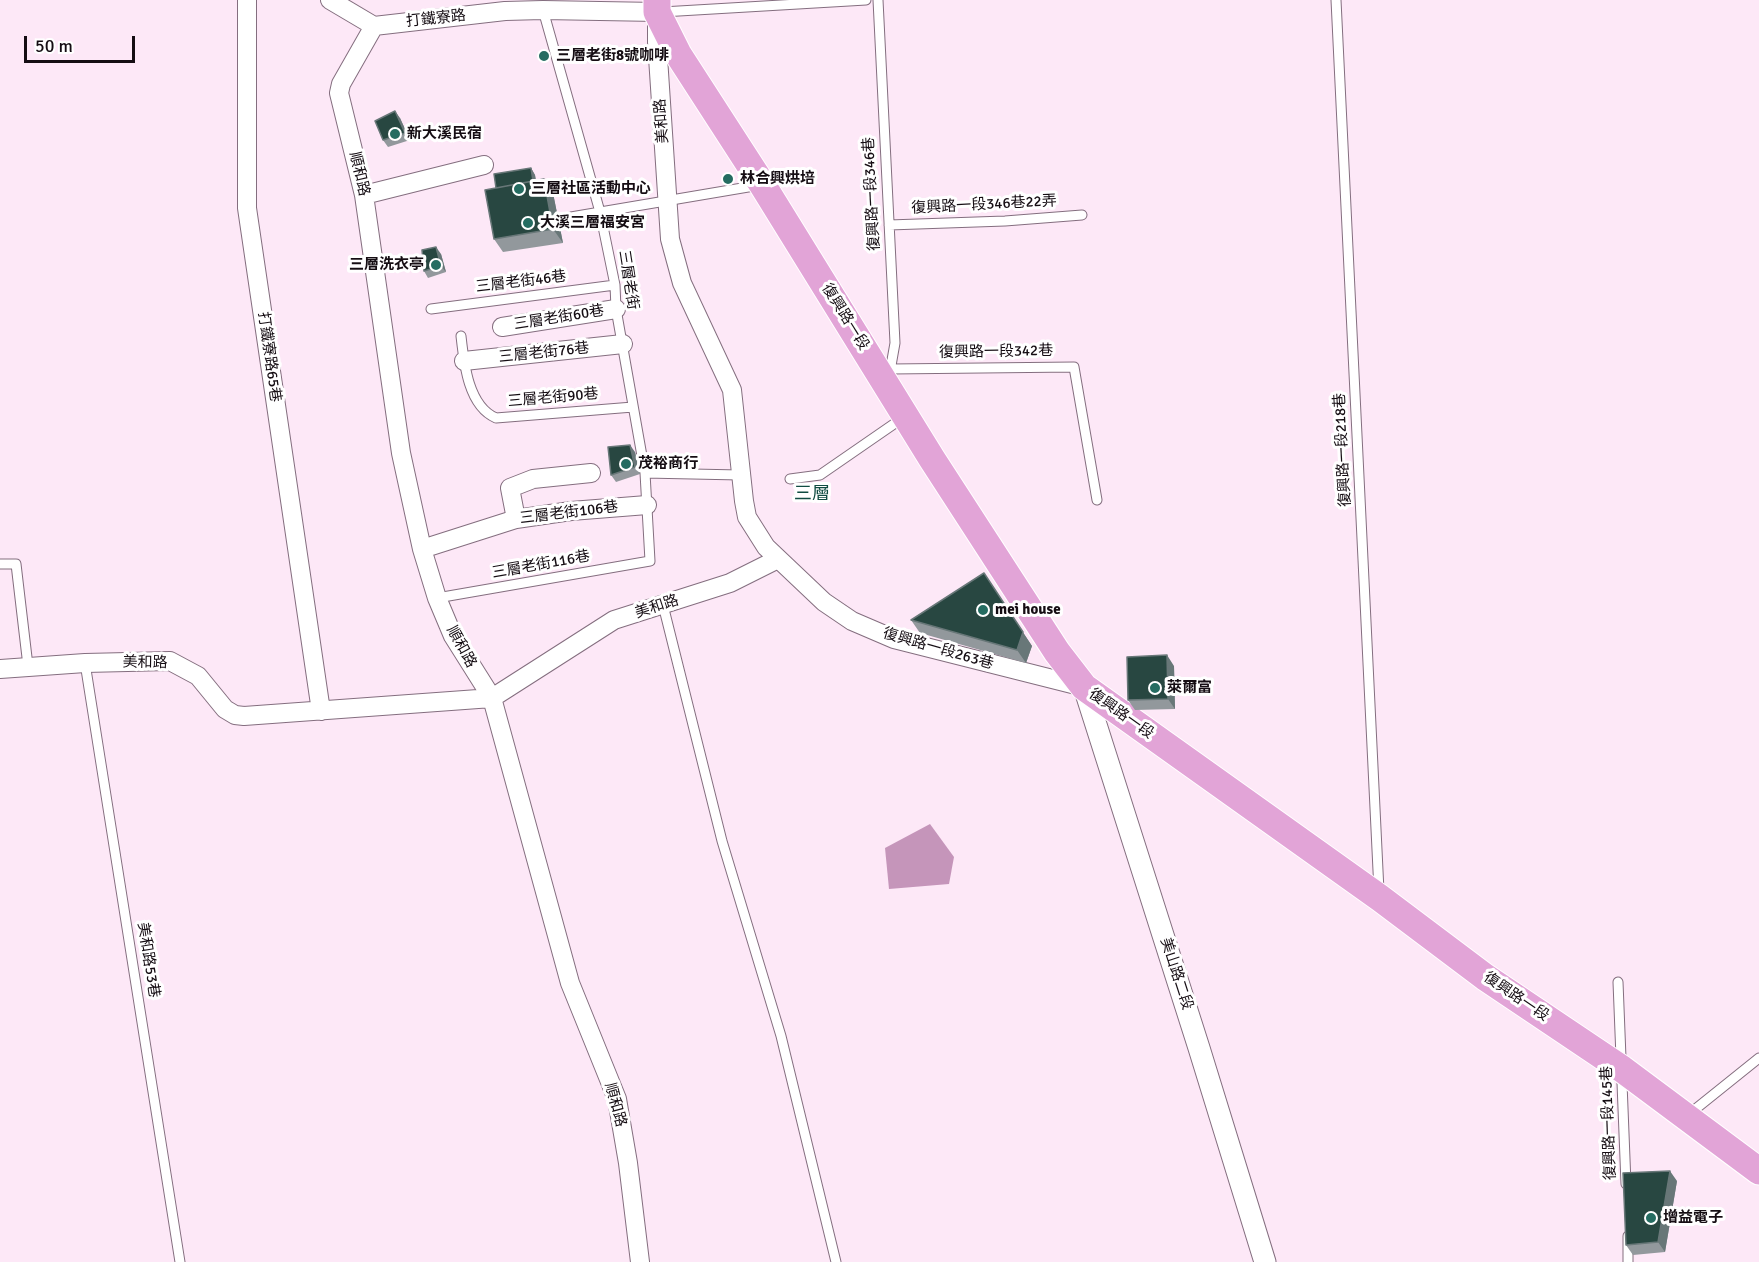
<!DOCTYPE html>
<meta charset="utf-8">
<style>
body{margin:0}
#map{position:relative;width:1759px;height:1262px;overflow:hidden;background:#fde8f7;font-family:Signika,sans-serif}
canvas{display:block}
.scale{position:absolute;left:24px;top:36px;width:111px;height:27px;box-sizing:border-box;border:3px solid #150d13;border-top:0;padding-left:8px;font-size:18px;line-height:21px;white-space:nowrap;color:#150d13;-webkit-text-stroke:4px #fff;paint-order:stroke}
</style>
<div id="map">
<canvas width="1759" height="1262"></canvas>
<div class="scale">50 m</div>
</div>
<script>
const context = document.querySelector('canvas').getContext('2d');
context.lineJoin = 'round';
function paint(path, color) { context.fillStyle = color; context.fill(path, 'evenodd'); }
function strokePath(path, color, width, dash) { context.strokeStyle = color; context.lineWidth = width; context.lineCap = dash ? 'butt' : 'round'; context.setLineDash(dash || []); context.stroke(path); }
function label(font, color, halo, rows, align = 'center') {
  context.font = font + ' Signika,"Noto Sans TC",sans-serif'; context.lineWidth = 6; context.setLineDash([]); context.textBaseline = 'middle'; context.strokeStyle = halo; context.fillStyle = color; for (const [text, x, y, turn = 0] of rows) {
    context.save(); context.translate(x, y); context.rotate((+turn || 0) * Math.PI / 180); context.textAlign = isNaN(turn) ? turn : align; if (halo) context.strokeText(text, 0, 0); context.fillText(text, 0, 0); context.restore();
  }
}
const water = new Path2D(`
 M930,824L954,857L949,884L889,889L885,848Z`);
const service = new Path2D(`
 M878,0L895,343L889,377
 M1336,0L1379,891
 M662,12L866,0
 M565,218L760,185
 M889,225L1005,221L1082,215
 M431,309L615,285
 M461,336C464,363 468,406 496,418L633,407
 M891,369L1074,367L1097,500
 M645,473L740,475
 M790,479L820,475L904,417
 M0,564H16L28,666
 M437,598L650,561L645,473L616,309L615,285L600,212L543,10
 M663,605L722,841L781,1036L836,1262
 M85,663L180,1262
 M1618,982L1626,1184
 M1688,1115L1759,1058
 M1628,1236V1262`);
const minor = new Path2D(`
 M247,0V208L321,711
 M330,0L374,26L505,11L543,10L657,12V42L670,239L682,283L732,390L744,501L747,517L766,547L824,602L852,621L894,639L1084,687
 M374,26L341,84L339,93L364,195L401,453L422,549L437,598L453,636L492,698L570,983L617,1099L628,1163L640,1262
 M364,195L484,165
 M502,327L616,309
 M464,361L623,344
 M516,519L510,488L533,479L591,473
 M422,549L516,519L571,511L647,505
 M0,669L85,663L170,661L198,676L225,709L235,715L244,716L492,698L614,620L730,583L778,559`);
const tertiary = new Path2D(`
 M1084,687L1199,1048L1265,1262`);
const primary = new Path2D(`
 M657,0V12L678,54L762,184L932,459L1057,652L1084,687L1380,898L1485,977L1622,1069L1759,1171`);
const wall = new Path2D(`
 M400,118L410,140L388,147L383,140Z
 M531,168L535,175L536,181L553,193L563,243L503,252L494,239L496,188Z
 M441,254L446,272L428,278L424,271Z
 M635,452L640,474L616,482L611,475Z
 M993,587L1032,646L1026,663L920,633L911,620Z
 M1174,666L1175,709L1135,710L1128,700Z
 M1677,1181L1665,1252L1633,1255L1626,1245Z`);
const shadedWall = new Path2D(`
 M395,111L400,118L410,140L405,133Z
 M531,168L535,175L538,194L534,187Z
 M544,179L553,193L563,243L553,229Z
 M436,247L441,254L446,272L441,266Z
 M630,445L635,452L640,474L635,467Z
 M993,587L1032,646L1026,663L1017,650Z
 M1167,655L1174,666L1175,709L1168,699Z
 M1670,1171L1677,1181L1665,1252L1658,1242Z`);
const building = new Path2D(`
 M395,111L405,133L383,140L375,121Z
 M531,168L533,181L496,188L494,174Z
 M544,179L553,229L494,239L485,190Z
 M436,247L441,266L424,271L422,250Z
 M630,445L635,467L611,475L608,447Z
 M984,573L1023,632L1017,650L911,620Z
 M1167,655L1168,699L1128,700L1127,657Z
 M1670,1171L1658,1242L1626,1245L1623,1173Z`);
const markers = [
 [544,56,6,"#256c61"],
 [395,134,6,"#256c61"],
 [728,179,6,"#256c61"],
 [519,189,6,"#256c61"],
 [528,223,6,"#256c61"],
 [436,265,6,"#256c61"],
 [626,464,6,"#256c61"],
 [983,610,6,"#256c61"],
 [1155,688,6,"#256c61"],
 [1651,1218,6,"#256c61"]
];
const streetNames = [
 ["打鐵寮路",436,19,-6],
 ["美和路",662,121,-94],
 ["順和路",359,174,77],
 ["復興路一段346巷",872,194,-93],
 ["復興路一段346巷22弄",984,205,-3],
 ["三層老街",628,280,81],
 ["三層老街46巷",521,282,-7],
 ["復興路一段",845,317,58],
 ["三層老街60巷",559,318,-9],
 ["復興路一段342巷",996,352,-1],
 ["三層老街76巷",544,353,-6],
 ["打鐵寮路65巷",269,357,82],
 ["三層老街90巷",553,398,-5],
 ["復興路一段218巷",1343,450,-93],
 ["三層老街106巷",569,513,-7],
 ["三層老街116巷",541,565,-10],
 ["美和路",657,607,-18],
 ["順和路",461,647,61],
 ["復興路一段263巷",938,649,16],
 ["美和路",145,663,1],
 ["復興路一段",1121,714,35],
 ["美和路53巷",148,960,81],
 ["美山路二段",1176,974,72],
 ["復興路一段",1516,997,34],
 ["順和路",615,1105,75],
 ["復興路一段145巷",1609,1123,-92]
];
const poiNames = [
 ["三層老街8號咖啡",556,56],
 ["新大溪民宿",407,134],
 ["林合興烘培",740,179],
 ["三層社區活動中心",531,189],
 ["大溪三層福安宮",540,223],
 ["三層洗衣亭",424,265,"right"],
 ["茂裕商行",638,464],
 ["mei house",995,610],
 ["萊爾富",1167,688],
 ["增益電子",1663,1218]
];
const quarterNames = [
 ["三層",812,494]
];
paint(water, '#c595ba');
strokePath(service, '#846e7f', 11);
strokePath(minor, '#846e7f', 20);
strokePath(tertiary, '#846e7f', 23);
strokePath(primary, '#fff', 29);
strokePath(service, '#fff', 9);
strokePath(minor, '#fff', 18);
strokePath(tertiary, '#fff', 21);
strokePath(primary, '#e2a4d7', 27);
paint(wall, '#92989c');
paint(shadedWall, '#687778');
paint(building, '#284741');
strokePath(building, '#687778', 1.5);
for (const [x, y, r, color] of markers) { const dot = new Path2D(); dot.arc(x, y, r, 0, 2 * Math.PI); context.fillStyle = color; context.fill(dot); strokePath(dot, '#fff', 2); }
label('15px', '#150d13', '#fff', streetNames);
label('bold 15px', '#150d13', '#fff', poiNames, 'left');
label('18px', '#104b42', '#fff', quarterNames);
</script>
